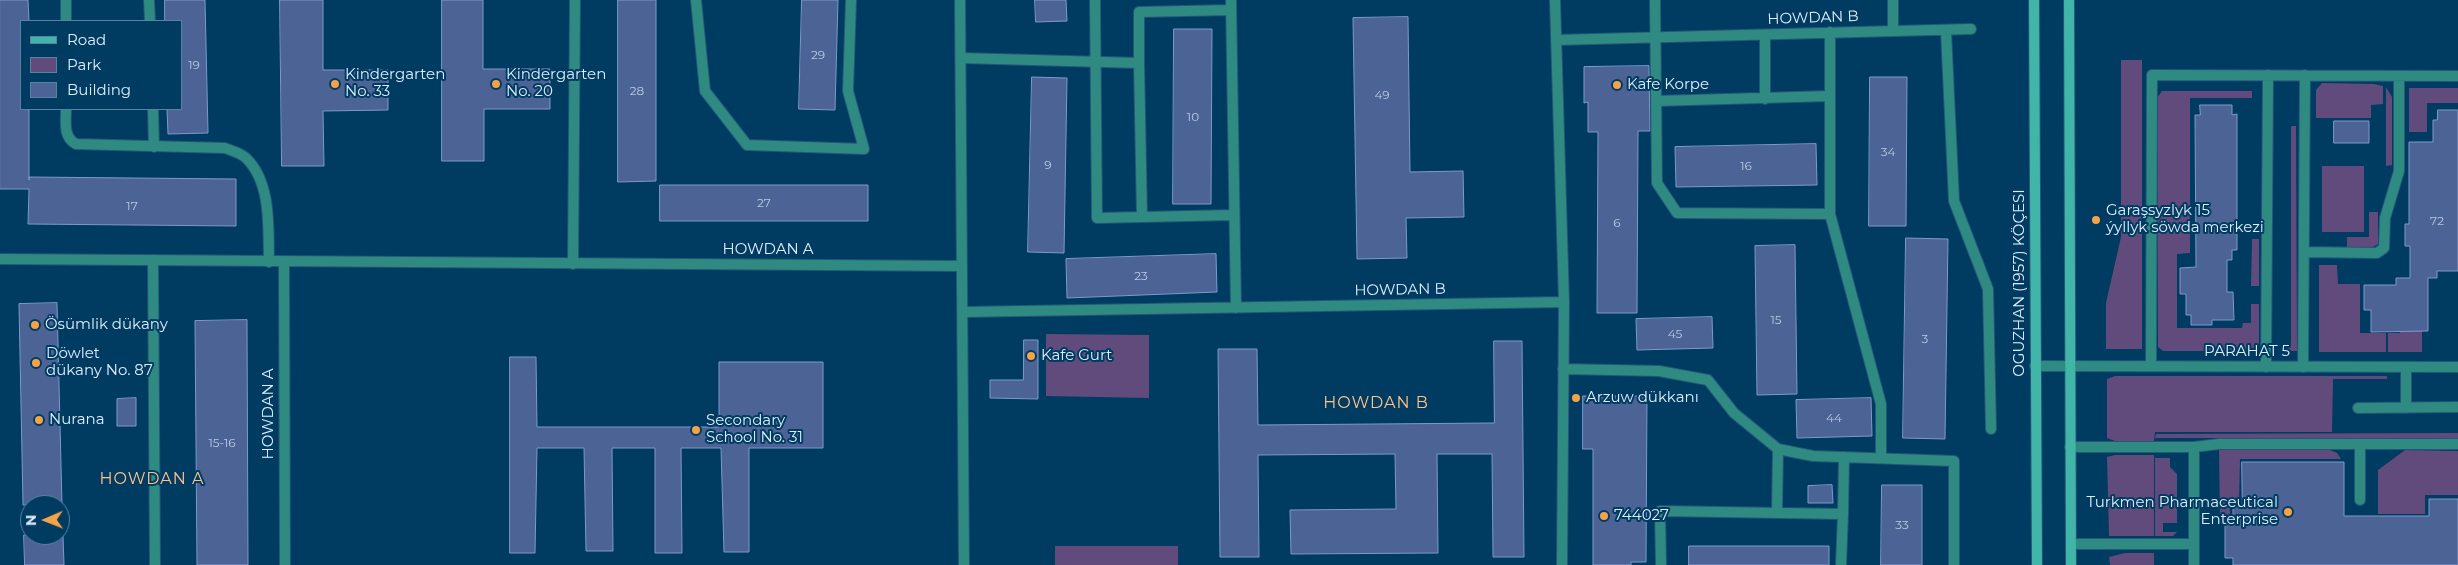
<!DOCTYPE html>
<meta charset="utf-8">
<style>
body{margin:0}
#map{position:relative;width:2458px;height:565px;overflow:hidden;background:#003b61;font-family:Montserrat,sans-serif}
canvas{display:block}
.legend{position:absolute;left:20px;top:20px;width:162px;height:90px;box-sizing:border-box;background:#003b61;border:1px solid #58829f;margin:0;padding:6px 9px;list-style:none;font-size:15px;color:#ddedfb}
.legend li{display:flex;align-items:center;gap:10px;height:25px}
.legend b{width:25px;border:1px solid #58829f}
.north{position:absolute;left:20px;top:495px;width:50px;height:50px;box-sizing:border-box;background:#003b61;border:1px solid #58829f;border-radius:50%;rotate:269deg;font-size:14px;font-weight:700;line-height:20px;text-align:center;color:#ddedfb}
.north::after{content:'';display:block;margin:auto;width:18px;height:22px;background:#f6a247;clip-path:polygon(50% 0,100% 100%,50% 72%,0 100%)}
</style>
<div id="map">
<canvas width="2458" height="565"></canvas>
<ul class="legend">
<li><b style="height:6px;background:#40b5a8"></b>Road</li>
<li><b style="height:14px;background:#614b7c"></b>Park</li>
<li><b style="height:14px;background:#4c6395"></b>Building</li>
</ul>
<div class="north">N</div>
</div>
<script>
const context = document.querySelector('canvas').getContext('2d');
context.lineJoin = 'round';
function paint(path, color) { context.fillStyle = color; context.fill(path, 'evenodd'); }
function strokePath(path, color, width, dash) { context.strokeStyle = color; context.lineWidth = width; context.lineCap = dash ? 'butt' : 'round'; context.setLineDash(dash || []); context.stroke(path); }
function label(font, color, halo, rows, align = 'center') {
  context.font = font + ' Montserrat,sans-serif'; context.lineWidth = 4; context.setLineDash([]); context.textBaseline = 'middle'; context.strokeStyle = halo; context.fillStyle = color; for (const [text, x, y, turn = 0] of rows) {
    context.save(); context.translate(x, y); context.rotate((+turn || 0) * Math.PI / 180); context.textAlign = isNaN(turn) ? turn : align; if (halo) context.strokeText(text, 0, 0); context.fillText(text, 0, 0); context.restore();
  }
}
const green = new Path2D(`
 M2121,60H2142V349H2106V303L2121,237Z
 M2322,83L2374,84L2383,86V104L2371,105V118H2316V90Z
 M2386,87L2392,97V165L2386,166Z
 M2409,88H2458V103H2427V132H2409Z
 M2162,91H2252V98H2190V253L2177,254V328H2242L2243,323H2251V304H2259V351H2163L2158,347L2157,98Z
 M2291,126H2296L2297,351H2284L2291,343Z
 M2322,166H2364V232H2322Z
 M2369,212H2378V244L2373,247H2347V237H2369Z
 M2252,239H2259V286H2251Z
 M2319,265H2337L2338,284H2360V333H2386V352H2319Z
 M2400,328H2422V352H2388V333H2400Z
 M1046,334L1149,335V398L1046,396Z
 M2115,376H2387V379H2333L2332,432H2155L2154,441H2115L2107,438V379Z
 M2458,433V438H2155L2156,434Z
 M2219,450H2330L2337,453L2341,459H2240L2239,504H2230V522H2220Z
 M2405,450L2458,451V495H2425V514H2378V470Z
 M2115,455H2154V536H2109L2107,457Z
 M2155,458H2170V467L2177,474V523H2163V532H2177L2173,536H2155Z
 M1055,546H1178V565H1055Z
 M2125,553H2154V565H2110L2109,557Z`);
const building = new Path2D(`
 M0,0H28L29,21H21V109H29V180V177L236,179V226L28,224L29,189H0Z
 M165,0H205L208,133L168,134L167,109H181V21H165Z
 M280,0H323V70H388V110L323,111L324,166H282Z
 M442,0H483V69H550V109H484V161H442Z
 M618,0H656V181L618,182Z
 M802,0H838L835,110L799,109Z
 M1035,0H1066L1067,21L1036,22Z
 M1408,17L1410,172L1463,171L1464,217L1406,218L1407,258L1357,259L1353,18Z
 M1174,29H1212L1211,204H1173Z
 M1649,66L1650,131H1638L1637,313H1597L1598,132H1588V102L1584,103V67Z
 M1032,77L1067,78L1064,253L1028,252Z
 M1870,77H1907L1906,226H1869Z
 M2200,105H2232V115L2237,114V250H2232V260H2227V292H2233L2234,320H2212V325H2191V315H2186V294H2180V268L2196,267L2195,115H2200Z
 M2438,110H2458V271H2437V278H2428V331L2371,332V310H2364V285H2396V278H2410V246H2405V224H2409V142H2433V120H2437Z
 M2334,121H2369V143H2334Z
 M1816,144L1817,185L1676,187L1675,147Z
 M660,185H868V221H660Z
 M1906,238L1948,239L1945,439L1903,438Z
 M1795,245L1797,394L1757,395L1755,246Z
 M1216,254L1217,292L1067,298L1066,259Z
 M57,303L62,505H23L19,304Z
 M1712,317L1713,348L1637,350L1636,319Z
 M247,320L248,565H197L195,321Z
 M1024,340H1038V399L990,398V380H1023Z
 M1494,341H1522L1524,557H1493L1492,454H1437L1438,553L1291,554L1290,510L1396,509L1395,454L1258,455L1259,557H1220L1218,349H1257L1258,425L1494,423Z
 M510,357H536L537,427H719V362H823V448H749V552H724L721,448H681L682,553H655V448H612L613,551H586L584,448H537L535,553H510Z
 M1583,396H1647L1646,562H1631V565H1593V449H1583Z
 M136,398V426H117V399Z
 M1871,398L1872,436L1797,438L1796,400Z
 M2242,462H2344V516H2429V499H2458V565H2233V558H2225V525H2233V507H2242Z
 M1832,485L1833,503H1808V486Z
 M1882,485H1922V565H1881Z
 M24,535H63L64,565H25Z
 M1689,546H1829V565H1689Z`);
const service = new Path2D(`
 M66,0V21
 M149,0L150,21
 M696,0L705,91L747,145L864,149L848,91L851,0
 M1095,0L1097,218L1142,217L1139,63
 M1231,0L1236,308
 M1555,0L1564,302L1562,565
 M1655,0L1657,183L1677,213L1830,214L1881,404V458
 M1893,0V30
 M1946,31L1954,201L1988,289L1991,429
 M1830,32V214
 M1765,35V99
 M1556,40L1971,29
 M961,58L1139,63V12L1231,10
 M1656,101L1830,96
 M66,109C66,123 63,137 76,144L225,148C232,151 241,153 246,158C272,183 268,229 269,262
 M153,109L154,147
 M1142,217L1234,215
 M2304,252L2377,253L2384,248L2385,218L2399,171V76
 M153,260L155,565
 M284,262L285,565
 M573,264L575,0
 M963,312L1564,302
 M2151,366L2152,75L2458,76
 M2266,367L2268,75
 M2303,367L2305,75
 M2406,367V408
 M1563,369L1659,371L1708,380L1734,413L1778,449L1813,456L1954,461V565
 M2358,408L2458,407
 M2360,444V500
 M2070,447H2194V544H2071
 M2194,447L2219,444H2458
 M1777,512L1778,449
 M1843,514L1844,457
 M2194,544V565
 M1661,565L1660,511L1843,514L1841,565`);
const minor = new Path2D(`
 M960,0L964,565
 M0,259L962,266
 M2035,366L2458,367`);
const secondary = new Path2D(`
 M2034,0L2037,565
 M2069,0L2071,565`);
const markers = [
 [335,84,5,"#f6a247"],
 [496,84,5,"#f6a247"],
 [1617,85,5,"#f6a247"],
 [2096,220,5,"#f6a247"],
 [35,325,5,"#f6a247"],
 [1031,356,5,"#f6a247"],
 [36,363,5,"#f6a247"],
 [1576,398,5,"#f6a247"],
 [39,420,5,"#f6a247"],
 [696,430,5,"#f6a247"],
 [2288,512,5,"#f6a247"],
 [1604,516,5,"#f6a247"]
];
const numberNames = [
 ["29",818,55],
 ["19",194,65],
 ["28",637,91],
 ["49",1382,95],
 ["10",1193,117],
 ["34",1888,152],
 ["9",1048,165],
 ["16",1746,166],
 ["27",764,203],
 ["17",132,206],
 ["72",2437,221],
 ["6",1617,223],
 ["23",1141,276],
 ["15",1776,320],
 ["45",1675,334],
 ["3",1925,339],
 ["44",1834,418],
 ["15-16",222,443],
 ["33",1902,525]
];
const streetNames = [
 ["HOWDAN B",1813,18,-2],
 ["HOWDAN A",768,250],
 ["OGUZHAN (1957) KÖÇESI",2020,283,-90],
 ["HOWDAN B",1400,290,-1],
 ["PARAHAT 5",2247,352],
 ["HOWDAN A",269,414,-90]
];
const poiNames = [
 ["Kindergarten",345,75],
 ["No. 33",345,92],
 ["Kindergarten",506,75],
 ["No. 20",506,92],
 ["Kafe Korpe",1627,85],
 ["Garaşsyzlyk 15",2106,211],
 ["ýyllyk söwda merkezi",2106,228],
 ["Ösümlik dükany",45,325],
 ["Döwlet",46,354],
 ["dükany No. 87",46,371],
 ["Kafe Gurt",1041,356],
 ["Arzuw dükkanı",1586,398],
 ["Nurana",49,420],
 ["Secondary",706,421],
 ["School No. 31",706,438],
 ["Turkmen Pharmaceutical",2278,503,"right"],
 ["Enterprise",2278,520,"right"],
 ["744027",1614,516]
];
const neighbourhoodNames = [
 ["HOWDAN B",1376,403],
 ["HOWDAN A",152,479]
];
paint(green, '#614b7c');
paint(building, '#4c6395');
strokePath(building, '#7e98cd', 1);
strokePath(service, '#23577a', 12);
strokePath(minor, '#23577a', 12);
strokePath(secondary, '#23577a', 12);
strokePath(service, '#2f8b81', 10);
strokePath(minor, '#2f8b81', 10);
strokePath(secondary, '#40b5a8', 10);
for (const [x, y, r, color] of markers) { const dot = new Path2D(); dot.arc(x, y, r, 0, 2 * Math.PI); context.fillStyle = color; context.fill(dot); strokePath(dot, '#003b61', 2); }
label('12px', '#b9cae2', null, numberNames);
label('15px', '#ddedfb', '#003b61', streetNames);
label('15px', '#ddedfb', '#003b61', poiNames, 'left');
context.letterSpacing = '1px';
label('16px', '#fec38a', '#003b61', neighbourhoodNames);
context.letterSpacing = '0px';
</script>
